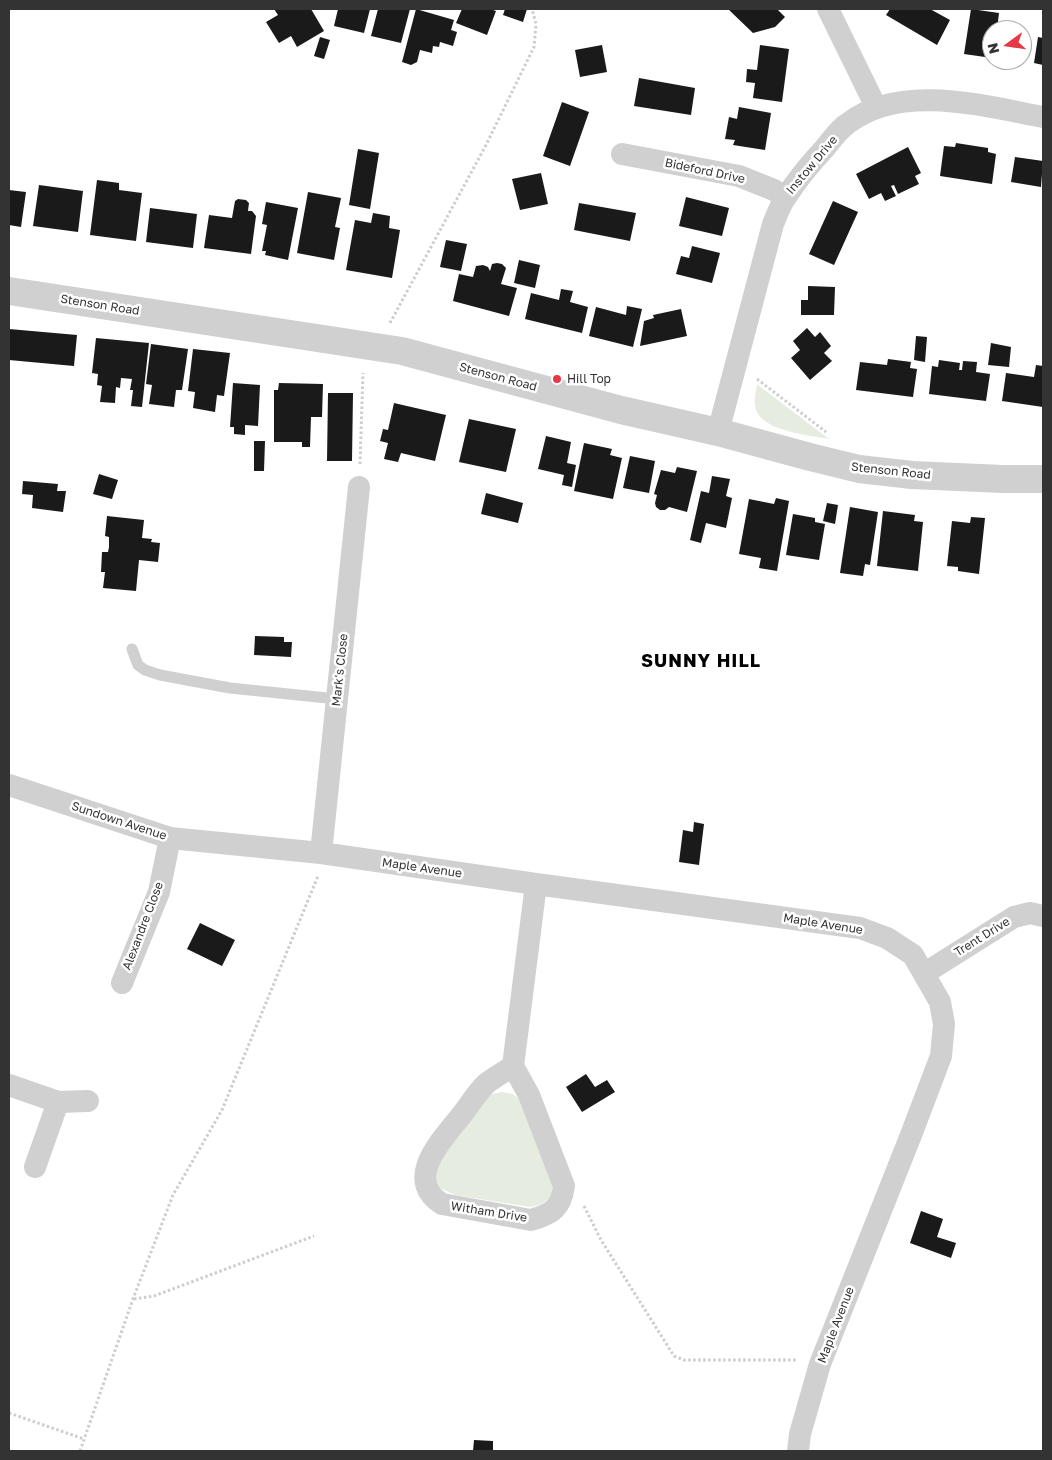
<!DOCTYPE html>
<style>
body{margin:0}
#map{position:relative;width:1052px;height:1460px;overflow:hidden;background:#fff;font-family:"Golos Text",sans-serif}
canvas{display:block}
.frame{position:absolute;inset:0;border:10px solid #333;pointer-events:none}
.north{position:absolute;left:982px;top:20px;width:50px;height:50px;box-sizing:border-box;background:#fff;border:1px solid #adadad;border-radius:50%;rotate:256deg;font-size:14px;font-weight:700;line-height:20px;text-align:center;color:#333}
.north::after{content:'';display:block;margin:auto;width:18px;height:22px;background:#e63946;clip-path:polygon(50% 0,100% 100%,50% 72%,0 100%)}
</style>
<div id="map">
<canvas width="1052" height="1460"></canvas>
<div class="frame"></div>
<div class="north">N</div>
</div>
<script>
const context = document.querySelector('canvas').getContext('2d');
context.lineJoin = 'round';
function paint(path, color) { context.fillStyle = color; context.fill(path, 'evenodd'); }
function strokePath(path, color, width, dash) { context.strokeStyle = color; context.lineWidth = width; context.lineCap = dash ? 'butt' : 'round'; context.setLineDash(dash || []); context.stroke(path); }
function label(font, color, halo, rows, align = 'center') {
  context.font = font + ' "Golos Text",sans-serif'; context.lineWidth = 5; context.setLineDash([]); context.textBaseline = 'middle'; context.strokeStyle = halo; context.fillStyle = color; for (const [text, x, y, turn = 0] of rows) {
    context.save(); context.translate(x, y); context.rotate((+turn || 0) * Math.PI / 180); context.textAlign = isNaN(turn) ? turn : align; if (halo) context.strokeText(text, 0, 0); context.fillText(text, 0, 0); context.restore();
  }
}
const green = new Path2D(`
 M757,385H758L829,439C809,435 757,431 755,405C754,399 756,391 757,385Z
 M502,1092L513,1094L521,1101L552,1177C554,1195 549,1204 530,1207L455,1195L440,1188L436,1180L437,1165L485,1099L492,1094Z`);
const building = new Path2D(`
 M274,9H311L324,31L297,47L291,36L279,43L266,22L278,15Z
 M338,9H370L364,33L334,26Z
 M378,9H410L401,43L371,36Z
 M416,9L454,20L451,30L457,32L453,46L440,42L439,47L433,46L432,53L420,50L417,62L411,65L402,62Z
 M462,9H490L496,11L487,35L456,23Z
 M505,9H527L523,22L503,15Z
 M728,9H777L785,17L775,27L753,33Z
 M890,9H930L950,20L937,45L886,15Z
 M971,9L999,13L997,30H992V58L964,54Z
 M1022,34L1027,35L1023,56H1022Z
 M320,37L330,40L324,59L314,56Z
 M1038,37L1043,38V65L1034,63Z
 M602,45L607,72L580,77L575,50Z
 M760,45L789,49L782,102L753,98L755,83L746,82L747,69L757,70Z
 M639,78L695,88L691,115L634,106Z
 M562,102L589,112L570,166L543,156Z
 M739,107L771,113L765,150L733,145L735,140L725,139L729,117L737,119Z
 M956,143L988,148V152L996,154L992,184L940,176L944,146L955,147Z
 M908,147L921,173L915,176L919,184L898,194L894,185L891,186L896,196L885,201L881,193L869,199L856,174Z
 M358,149L379,153L370,209L349,205Z
 M1015,157L1043,161L1041,187L1011,182Z
 M541,173L548,204L520,210L512,179Z
 M97,180L119,183V190L142,193L136,241L90,235Z
 M39,185L83,191L78,232L33,226Z
 M9,190L26,192L21,227L9,225Z
 M308,192L341,198L335,227L340,228L334,260L297,253Z
 M686,197L729,208L722,236L679,226Z
 M238,199L246,200L249,203L248,211H252L256,216L251,254L204,248L209,215L232,218L235,201Z
 M833,201L858,212L834,265L809,254Z
 M266,202L298,208L288,260L265,255L266,251H262L267,225L262,224Z
 M579,203L636,213L630,241L574,230Z
 M150,208L197,214L193,248L146,242Z
 M373,213L390,216L389,228L400,230L392,278L346,270L355,220L371,223Z
 M446,240L467,244L461,271L440,267Z
 M692,246L720,253L712,283L676,274L681,256L689,258Z
 M519,260L540,265L535,288L514,283Z
 M497,263L502,264L506,268L501,284L517,288L509,316L453,301L459,274L473,277L476,266L483,265L488,267L490,271L492,264Z
 M808,286L835,287L834,315H801V300H808Z
 M561,289L573,291L570,302L588,307L582,333L525,319L531,293L559,300Z
 M627,306L642,309L633,347L589,336L596,307L626,315Z
 M681,309L687,336L640,346L644,321L654,318L653,315Z
 M807,328L815,337L820,332L831,346L824,353L832,361L810,380L791,358L800,350L793,341Z
 M9,329L77,335L74,366L9,360Z
 M916,336L927,337L925,362L914,360Z
 M96,338L149,343L142,407L131,406L133,390H130L132,379L121,378L120,388L116,387L115,403L100,402L102,386L97,385L98,374L92,373Z
 M991,343L1011,347L1009,367L988,365Z
 M151,344L188,349L182,390H176L174,407L149,404L152,385L146,384Z
 M193,349L230,353L224,396L217,395L215,412L193,408L195,392L188,391Z
 M888,359L911,362L910,368L917,369L913,397L856,390L860,362L887,365Z
 M939,360L960,363L959,370H962L963,361L977,362L976,372L990,374L986,401L929,394L932,366L938,367Z
 M1036,365L1043,366V407L1002,401L1006,373L1034,377Z
 M233,383L260,385L258,426L245,425V435L234,434V427H230Z
 M279,383L323,384L322,417H311L310,447H302V442H274V390H278Z
 M328,393H353L352,461H327Z
 M394,403L446,415L435,461L401,453L398,462L384,459L388,443L380,441L383,429L388,430Z
 M469,419L516,429L506,472L459,462Z
 M546,436L571,442L567,463L576,465L572,487L562,485L564,475L538,469Z
 M254,441H265L264,471H254Z
 M584,443L612,449L610,455L622,458L613,499L574,491Z
 M630,456L655,461L649,493L623,488Z
 M677,467L697,471L687,512L669,507L665,510H660L656,507L655,503L657,495L654,494L661,470L675,473Z
 M99,474L118,480L112,499L93,494Z
 M712,476L730,479L726,496L732,498L726,528L706,523L701,543L690,540L701,491L709,493Z
 M23,481L58,484L57,491H66L63,512L32,508L33,495L22,494Z
 M486,493L523,503L518,523L481,514Z
 M776,498L789,501L777,571L759,568L761,558L739,554L749,499L774,504Z
 M827,503L838,505L835,524L823,521Z
 M850,507L878,512L870,565L865,564L863,576L840,573Z
 M883,511L915,515L914,521L923,522L918,571L877,566Z
 M793,514L815,518V522L825,524L819,560L786,555Z
 M107,516L144,520L142,538L152,539L151,542L160,543L158,562L139,560L136,591L103,588L105,572H101L102,552H108L109,547V537L105,536Z
 M971,517L985,518L979,574L958,571V567L947,566L952,521L970,523Z
 M255,636L284,637V642H292L291,657L254,655Z
 M694,822L704,824L699,865L679,862L683,830L693,832Z
 M200,923L235,940L222,966L187,949Z
 M586,1074L595,1087L607,1080L615,1092L582,1112L566,1087Z
 M921,1211L943,1219L937,1237L956,1243L951,1258L910,1243Z
 M474,1440L493,1441V1451H473Z`);
const path = new Path2D(`
 M390,323L486,145L534,47L536,24L532,9
 M757,379L826,432
 M360,464L363,373
 M584,1206L601,1240L674,1356L684,1360H797
 M134,1299L154,1296L314,1236
 M9,1413L84,1439
 M80,1451L133,1299L173,1195L222,1110L318,876`);
const service = new Path2D(`
 M132,649L138,665L145,670L160,675L230,688L337,699`);
const minor = new Path2D(`
 M828,9L876,107
 M622,154L739,176L774,190L785,197
 M718,432L773,224C777,215 780,205 786,197C797,180 810,164 824,149C831,141 838,130 847,124C900,82 984,106 1043,117
 M9,785L170,838L321,853L536,884L860,928L887,938L913,955L940,1002L944,1024L941,1056L911,1135L820,1364L800,1434L798,1451
 M321,853L359,487
 M925,973L1014,917L1030,913L1043,916
 M122,983L159,892L170,838
 M513,1066C504,1072 495,1077 487,1083C477,1092 469,1106 460,1117C442,1140 403,1179 442,1204L531,1220C552,1214 561,1208 564,1186L529,1095L513,1066L536,884
 M9,1085L58,1102L88,1101
 M35,1167L58,1102`);
const tertiary = new Path2D(`
 M9,291L402,351L621,410L718,432L810,457L859,469L912,475L1003,479H1043`);
const markers = [
 [557,379,5,"#e63946"]
];
const streetNames = [
 ["Instow Drive",812,165,-50],
 ["Bideford Drive",705,171,12],
 ["Stenson Road",100,305,9],
 ["Stenson Road",498,377,15],
 ["Stenson Road",891,471,6],
 ["Mark's Close",340,670,-84],
 ["Sundown Avenue",119,821,18],
 ["Maple Avenue",422,868,8],
 ["Maple Avenue",823,924,9],
 ["Alexandre Close",143,926,-69],
 ["Trent Drive",982,937,-32],
 ["Witham Drive",489,1212,9],
 ["Maple Avenue",836,1325,-69]
];
const poiNames = [
 ["Hill Top",567,379]
];
const districtNames = [
 ["SUNNY HILL",701,661]
];
paint(green, '#e6ecdf');
paint(building, '#1a1a1a');
strokePath(path, '#cdcdcd', 3, [2.5, 2.5]);
strokePath(service, '#d0d0d0', 11);
strokePath(minor, '#d0d0d0', 22);
strokePath(tertiary, '#d0d0d0', 28);
for (const [x, y, r, color] of markers) { const dot = new Path2D(); dot.arc(x, y, r, 0, 2 * Math.PI); context.fillStyle = color; context.fill(dot); strokePath(dot, '#fff', 2); }
label('12px', '#333', '#fff', streetNames);
label('12px', '#333', '#fff', poiNames, 'left');
context.letterSpacing = '1px';
label('bold 18px', '#000', '#fff', districtNames);
context.letterSpacing = '0px';
</script>
